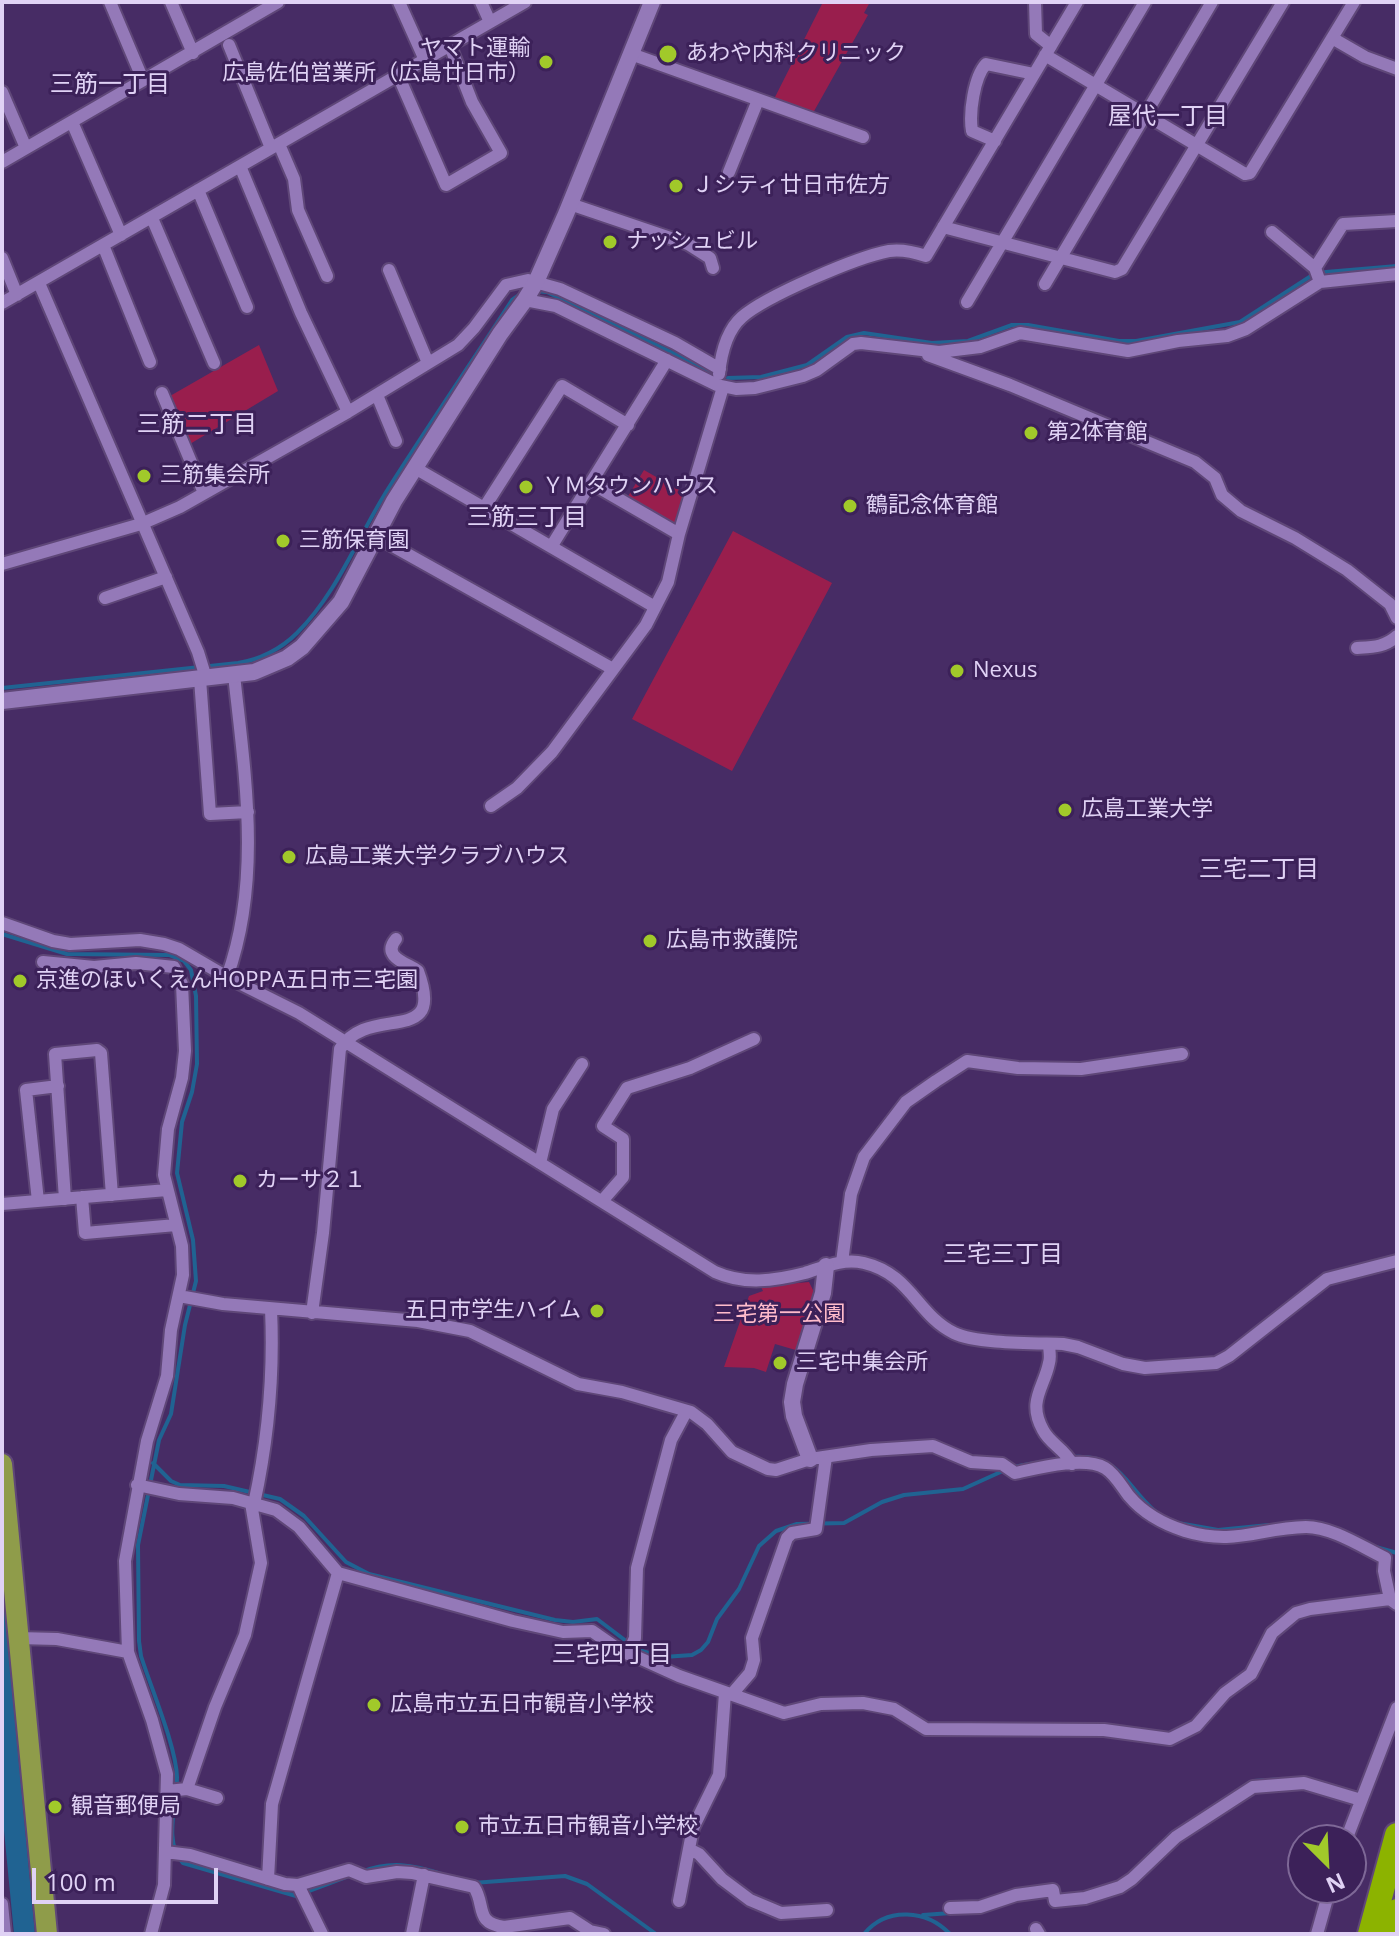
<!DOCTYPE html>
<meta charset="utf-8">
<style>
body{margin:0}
#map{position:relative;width:1399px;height:1936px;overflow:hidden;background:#472c65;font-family:"Open Sans",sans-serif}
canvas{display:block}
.frame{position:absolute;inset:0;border:4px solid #e0d2f5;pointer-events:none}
.north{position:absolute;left:1287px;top:1824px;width:80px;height:80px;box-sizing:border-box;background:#3c2159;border:2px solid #7e6897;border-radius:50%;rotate:156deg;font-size:22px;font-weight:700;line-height:32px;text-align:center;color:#e0d2f5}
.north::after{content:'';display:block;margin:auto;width:28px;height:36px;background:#a1c92a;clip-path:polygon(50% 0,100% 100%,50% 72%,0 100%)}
.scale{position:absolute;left:32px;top:1868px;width:186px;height:36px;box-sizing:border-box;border:4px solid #e0d2f5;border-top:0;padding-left:10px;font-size:24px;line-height:28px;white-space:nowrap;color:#e0d2f5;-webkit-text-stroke:6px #3c2159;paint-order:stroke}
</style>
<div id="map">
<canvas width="1399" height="1936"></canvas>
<div class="frame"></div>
<div class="north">N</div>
<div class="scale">100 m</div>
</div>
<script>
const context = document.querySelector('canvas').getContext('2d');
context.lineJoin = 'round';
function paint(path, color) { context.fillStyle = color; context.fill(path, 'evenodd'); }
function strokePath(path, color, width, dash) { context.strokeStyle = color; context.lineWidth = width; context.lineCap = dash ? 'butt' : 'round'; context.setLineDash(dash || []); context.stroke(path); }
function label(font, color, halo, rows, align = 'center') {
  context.font = font + ' "Open Sans","Noto Sans JP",sans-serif'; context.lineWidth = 6; context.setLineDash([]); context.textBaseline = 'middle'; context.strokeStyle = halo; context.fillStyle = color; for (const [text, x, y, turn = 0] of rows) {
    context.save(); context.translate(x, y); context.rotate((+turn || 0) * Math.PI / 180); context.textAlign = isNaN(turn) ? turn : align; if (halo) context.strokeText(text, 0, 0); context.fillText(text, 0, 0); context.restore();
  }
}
const green = new Path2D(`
 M823,2H870L864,13L868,15L813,113L773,101Z
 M259,345L278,391L190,444L170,396Z
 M644,470L686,494L679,527L627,498Z
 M733,531L832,583L732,771L632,719Z
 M809,1282L815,1294L799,1351L775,1344L766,1372L754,1368L724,1367L749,1296L763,1291L761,1287L766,1286Z`);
const water = new Path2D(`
 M2,1582L35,1934H14L2,1810Z`);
const stream = new Path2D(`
 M535,291L547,292L710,371
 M728,378L761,377L807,365L847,337L864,333L932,343L968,341L1012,325H1028L1119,341H1136L1240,322L1311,276L1326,272L1397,266
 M2,688L238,663C259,660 281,649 297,633C338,592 357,538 388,489C428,426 471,363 512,300L522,293
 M2,934L67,954L169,955L184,961L191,970L196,996L197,1064L192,1092L182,1122L177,1173L193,1240L196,1281L185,1325L171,1414L159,1440L138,1545L139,1641L141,1656C151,1688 176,1746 177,1777C177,1802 163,1844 183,1863L296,1896L352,1875
 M1072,1457C1122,1454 1124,1485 1156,1512
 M153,1463L171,1481L180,1485L224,1486L280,1499L304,1516L346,1562L369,1574L555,1620L573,1622L597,1619L638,1650L664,1657L692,1655L701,1650L708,1642L717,1619L739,1589L759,1546L776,1531L797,1524L844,1523L882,1502L904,1495L963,1489L1005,1470
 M1013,1467L1063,1458
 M1305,1521L1324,1524
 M1178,1523L1218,1530L1269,1525
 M1376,1547L1397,1553
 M1254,1781L1285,1779
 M1203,1813L1246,1785
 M1147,1857L1172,1833
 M361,1872C389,1861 413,1864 441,1874
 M473,1883L565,1876L587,1884L656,1934
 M923,1915L951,1913
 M864,1934C887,1906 927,1910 950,1934`);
const minor = new Path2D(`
 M110,2L143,80
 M171,2L193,53
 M399,2L425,60
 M481,2L490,22
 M1035,2L1036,34L1051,46
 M1332,38L1365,57L1397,69
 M229,45L271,148
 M631,54L863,137
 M1045,55L1245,174L1250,173L1354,2
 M398,75L446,185L501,153L472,102L450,46
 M2,92L26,148
 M72,122L121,235
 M995,141L972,131C969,113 974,77 986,64L1034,74
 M279,144L294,179L298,210L327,276
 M2,162L278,2
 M240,166L301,313L348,412
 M729,172L758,100
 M198,190L247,307
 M570,204L688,244L710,258L713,268
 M152,218L214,363
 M943,227L1115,272L1122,269L1283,2
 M1272,232L1315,268
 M103,245L150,362
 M2,258L17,295
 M389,270L428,363
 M1320,282L1315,268L1343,224L1397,221
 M39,283L198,652L206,678
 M1045,284L1212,2
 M525,300L556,306L717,385L736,389L755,388L803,376L817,370L853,344L861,343L939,352L980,347L1020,333L1128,351L1178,341L1227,336L1246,329L1320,282L1397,274
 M967,302L1145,2
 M2,303L525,2
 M928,355L1010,385L1195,462L1215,478L1222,495L1241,511L1295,538L1347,570L1390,604L1397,618
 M719,374C721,355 726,331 742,317C766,296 857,257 889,251C902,249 914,252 926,256L1077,2
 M162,393L204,493
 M377,395L396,441
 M415,468L655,607
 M591,483L679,534
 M484,508L562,386L628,425
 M375,536L613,669
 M551,547L667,360
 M2,564L141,524L180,507L348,412L458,345L474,328L506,285L528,280L560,289L675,343L720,369
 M105,598L166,577
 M1357,648C1373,647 1385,647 1397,636
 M200,679L210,814L248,812
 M491,806L517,788L552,752L646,625L668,582L679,534L723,387
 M2,923L53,941L70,944L140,940L164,944L179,949L227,977L299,1013L715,1272C744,1285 774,1281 805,1273C824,1267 843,1258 864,1263C911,1274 917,1315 954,1333C976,1344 1036,1343 1063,1344L1078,1347L1123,1364L1145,1368L1216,1363L1229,1356L1327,1279L1397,1261
 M43,962L94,967L136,963L174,967L182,984L185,1051L182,1078L168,1129L164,1175L182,1246L183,1275L171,1330L167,1376L147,1441L125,1561L128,1652L152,1720L167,1774L164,1885L151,1934
 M227,977C262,880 245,775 234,675
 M540,1163L553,1109L582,1064
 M82,1197L85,1233L176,1225
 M65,1199L55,1054L97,1050L101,1053L112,1195
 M38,1201L26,1090L58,1086
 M602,1201L623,1177V1139L603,1126L627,1088L690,1068L754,1039
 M2,1204L167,1190
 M842,1262L851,1194L864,1157L906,1102L936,1081L967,1061L1018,1068L1081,1069L1182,1054
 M179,1296L223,1304L418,1321L470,1331L578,1384L622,1392L691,1412L707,1424L732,1452L768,1469L776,1470L810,1459L871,1450L933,1446L971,1462L1002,1464L1015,1473C1038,1468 1084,1456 1105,1468C1115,1474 1122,1487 1129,1496C1144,1514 1163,1524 1185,1531C1235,1546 1259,1528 1306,1527C1332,1527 1362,1547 1385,1558L1384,1571L1390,1599
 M312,1313L323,1233L340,1049C369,1002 447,1049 418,971C407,963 381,957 396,939
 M1049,1344C1049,1350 1051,1357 1049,1363C1044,1388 1027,1401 1043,1430C1050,1444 1065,1449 1072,1464
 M137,1485L179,1494L233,1498L276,1510L299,1527L338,1573L513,1621L563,1632L592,1631L615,1647L679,1676L784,1713L821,1704L863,1703L894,1709L926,1729L1104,1730L1170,1739L1196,1726L1225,1693L1251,1674L1272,1633L1296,1613L1310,1609L1390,1599L1397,1604
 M254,1504C268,1440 274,1374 271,1309
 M18,1638L57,1639L128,1652
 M628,1654L635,1638L637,1568L671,1440L686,1412
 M732,1694L750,1673L754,1660L752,1638L787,1538L792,1533L816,1529L826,1457
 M187,1789L217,1798
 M167,1791L187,1789L215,1707L245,1635L261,1563L251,1503
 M1346,1840L1397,1708
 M689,1849L699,1854L722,1879L750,1900L781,1913L827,1910
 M165,1852L190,1855L285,1884L298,1885L322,1934
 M268,1879L272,1804L338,1573
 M298,1885L349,1870L366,1877L397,1872L412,1873L474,1887C486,1905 474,1923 504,1927L570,1918L590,1931L604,1934
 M679,1901L693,1828L719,1775L725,1693
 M2,1904L5,1934
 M950,1908L980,1907L1016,1895L1053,1890L1055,1901L1085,1898L1120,1887L1132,1879L1176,1837L1253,1787L1304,1783L1361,1800
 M1036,1929L1039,1934
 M412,1934L424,1875
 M1317,1934L1330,1888`);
const tertiary = new Path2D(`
 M2,701L254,672L287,658L302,647L341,602L394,501L500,334L525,300L536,282L566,214L652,2
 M810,1459L794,1416L792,1402L795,1384L823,1293L826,1266`);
const primary = new Path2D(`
 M2,1464L47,1934`);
const motorway = new Path2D(`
 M1370,1934L1397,1835
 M1391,1934L1397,1911`);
const markers = [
 [668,54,10,"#a1c92a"],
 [546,62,8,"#a1c92a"],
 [676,186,8,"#a1c92a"],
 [610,242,8,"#a1c92a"],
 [1031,433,8,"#a1c92a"],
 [144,476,8,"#a1c92a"],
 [526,487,8,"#a1c92a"],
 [850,506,8,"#a1c92a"],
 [283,541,8,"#a1c92a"],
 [957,671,8,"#a1c92a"],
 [1065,810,8,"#a1c92a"],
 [289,857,8,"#a1c92a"],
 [650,941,8,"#a1c92a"],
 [20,981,8,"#a1c92a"],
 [240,1181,8,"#a1c92a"],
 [597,1311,8,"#a1c92a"],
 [780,1363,8,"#a1c92a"],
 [374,1705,8,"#a1c92a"],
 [55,1807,8,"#a1c92a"],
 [462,1827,8,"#a1c92a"]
];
const poiNames = [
 ["ヤマト運輸",530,49,"right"],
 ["広島佐伯営業所（広島廿日市）",530,74,"right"],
 ["あわや内科クリニック",686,54],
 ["Ｊシティ廿日市佐方",692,186],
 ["ナッシュビル",626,242],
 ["第2体育館",1047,433],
 ["三筋集会所",160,476],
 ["ＹＭタウンハウス",542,487],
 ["鶴記念体育館",866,506],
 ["三筋保育園",299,541],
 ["Nexus",973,671],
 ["広島工業大学",1081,810],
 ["広島工業大学クラブハウス",305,857],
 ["広島市救護院",666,941],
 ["京進のほいくえんHOPPA五日市三宅園",36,981],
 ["カーサ２１",256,1181],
 ["五日市学生ハイム",581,1311,"right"],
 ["三宅中集会所",796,1363],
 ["広島市立五日市観音小学校",390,1705],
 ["観音郵便局",71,1807],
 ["市立五日市観音小学校",478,1827]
];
const parkNames = [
 ["三宅第一公園",779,1315]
];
const neighbourhoodNames = [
 ["三筋一丁目",110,85],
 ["屋代一丁目",1168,117],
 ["三筋二丁目",197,425],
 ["三筋三丁目",527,518],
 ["三宅二丁目",1259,870],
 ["三宅三丁目",1003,1255],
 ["三宅四丁目",612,1655]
];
paint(green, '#991e4d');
paint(water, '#206392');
strokePath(stream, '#206392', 4);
strokePath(minor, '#5f4778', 16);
strokePath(tertiary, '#5f4778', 20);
strokePath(primary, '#5f4778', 24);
strokePath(motorway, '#5f4778', 28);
strokePath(minor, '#9479b8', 12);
strokePath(tertiary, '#9479b8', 16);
strokePath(primary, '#8f9c4a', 20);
strokePath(motorway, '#8cb300', 24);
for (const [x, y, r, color] of markers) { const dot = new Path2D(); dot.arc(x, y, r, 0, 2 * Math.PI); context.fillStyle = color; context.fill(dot); strokePath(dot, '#3c2159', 3); }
label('22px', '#e0d2f5', '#3c2159', poiNames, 'left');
label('22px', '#ffbccb', '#3c2159', parkNames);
label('24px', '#e0d2f5', '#3c2159', neighbourhoodNames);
</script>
